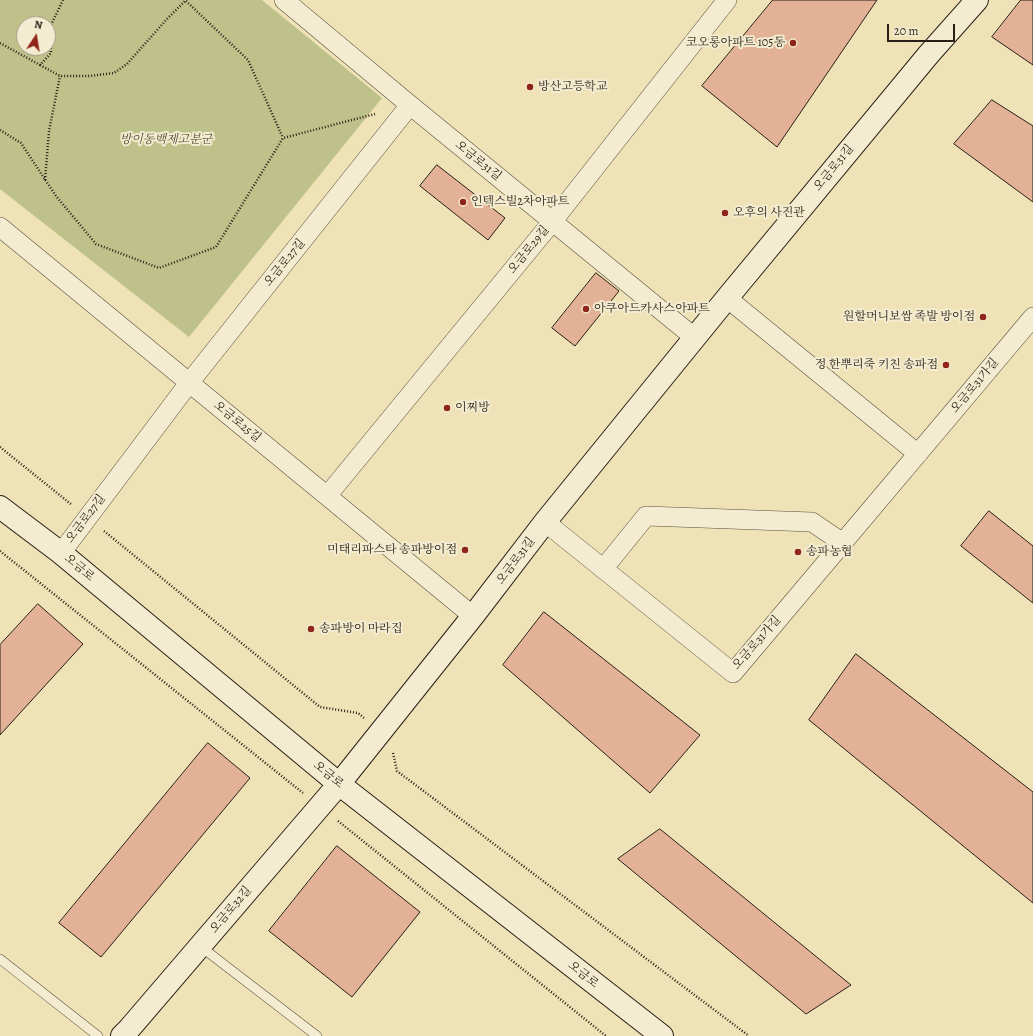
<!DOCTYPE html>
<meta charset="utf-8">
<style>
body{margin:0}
#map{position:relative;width:1033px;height:1036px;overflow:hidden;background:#eee2b6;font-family:Alegreya,serif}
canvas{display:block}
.north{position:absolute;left:16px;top:16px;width:40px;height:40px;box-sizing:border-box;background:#f4ecd0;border:1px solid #a39a86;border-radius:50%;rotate:12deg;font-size:11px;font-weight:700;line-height:16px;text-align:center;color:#291f17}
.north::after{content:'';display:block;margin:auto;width:14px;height:18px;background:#8f2418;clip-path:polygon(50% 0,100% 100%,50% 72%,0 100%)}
.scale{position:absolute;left:887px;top:24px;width:68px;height:18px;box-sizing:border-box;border:2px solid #291f17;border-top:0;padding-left:5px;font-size:12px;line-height:14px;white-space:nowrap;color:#291f17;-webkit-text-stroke:3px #f4ecd0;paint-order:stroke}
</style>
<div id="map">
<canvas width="1033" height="1036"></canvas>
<div class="north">N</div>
<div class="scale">20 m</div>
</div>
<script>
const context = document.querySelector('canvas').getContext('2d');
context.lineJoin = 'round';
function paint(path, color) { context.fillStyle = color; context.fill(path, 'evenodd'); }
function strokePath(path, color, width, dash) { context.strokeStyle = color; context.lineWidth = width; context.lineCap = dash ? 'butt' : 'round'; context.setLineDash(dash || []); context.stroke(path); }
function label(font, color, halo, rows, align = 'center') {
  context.font = font + ' Alegreya,"Noto Serif KR",serif'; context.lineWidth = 4; context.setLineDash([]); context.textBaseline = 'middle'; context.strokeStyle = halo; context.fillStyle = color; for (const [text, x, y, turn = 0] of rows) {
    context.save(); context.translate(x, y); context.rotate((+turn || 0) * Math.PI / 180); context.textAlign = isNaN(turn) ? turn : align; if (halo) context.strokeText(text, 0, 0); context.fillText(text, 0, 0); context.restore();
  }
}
const green = new Path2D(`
 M0,0H262L382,98L189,337L0,189ZM24,24H48V48H24Z`);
const building = new Path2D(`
 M773,0H877L777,147L702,86Z
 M1021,0H1033V65L992,37Z
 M992,100L1033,126V202L954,144Z
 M437,165L505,218L488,240L420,186Z
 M596,273L619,291L575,346L552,328Z
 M989,511L1033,546V603L961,546Z
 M38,604L83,644L0,735V645Z
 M544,612L700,735L650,793L503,665Z
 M856,654L1033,792V903L809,720Z
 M208,743L250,778L101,957L59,923Z
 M660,829L851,985L806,1014L618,859Z
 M337,846L420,912L352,997L269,931Z`);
const path = new Path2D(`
 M186,1L248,60L283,138
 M0,43L40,65L51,53L50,27L63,0
 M40,65L60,76H90L114,73L127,64L167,19L185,1
 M0,130L21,143L56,196L96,244L159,268L216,247L283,138L375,114
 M45,180L49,131L60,76
 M0,447L72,505
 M104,531L320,707L358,713L364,718
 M0,551L303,793
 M393,753L397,771L749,1036
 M338,821L606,1036`);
const lane = new Path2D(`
 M200,946L317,1036
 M0,959L98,1036`);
const street = new Path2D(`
 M284,0L410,105L695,338
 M0,227L473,616
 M727,298L918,454
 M327,496L552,222L727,0
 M545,522L733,673L1033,317
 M61,553L189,383L410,105
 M603,569L646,516L812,522L843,543`);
const secondary = new Path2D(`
 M0,507L61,553L339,784L662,1036
 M122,1036L129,1029L339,784L473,616L545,522L727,298L929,54L977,0`);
const markers = [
 [793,43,4,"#8f2418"],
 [530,87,4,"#8f2418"],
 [463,202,4,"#8f2418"],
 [725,213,4,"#8f2418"],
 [586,309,4,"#8f2418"],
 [983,317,4,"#8f2418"],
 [946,365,4,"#8f2418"],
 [447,408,4,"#8f2418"],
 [465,550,4,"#8f2418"],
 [798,552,4,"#8f2418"],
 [311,629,4,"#8f2418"]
];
const poiNames = [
 ["코오롱아파트 105동",785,43,"right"],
 ["방산고등학교",538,87],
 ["인텍스빌2차아파트",471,202],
 ["오후의 사진관",733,213],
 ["아쿠아드카사스아파트",594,309],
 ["원할머니보쌈 족발 방이점",975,317,"right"],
 ["정 한뿌리죽 키친 송파점",938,365,"right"],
 ["이찌방",455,408],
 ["미태리파스타 송파방이점",457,550,"right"],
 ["송파농협",806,552],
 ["송파방이 마라집",319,629]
];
const parkNames = [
 ["방이동백제고분군",166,140]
];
const streetNames = [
 ["오금로31길",478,161,39],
 ["오금로31길",834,168,-51],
 ["오금로29길",529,250,-51],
 ["오금로27길",285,263,-51],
 ["오금로31가길",975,386,-50],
 ["오금로25길",237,422,39],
 ["오금로27길",86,519,-53],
 ["오금로31길",516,561,-53],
 ["오금로",79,568,40],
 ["오금로31가길",757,643,-49],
 ["오금로",328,775,39],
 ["오금로32길",231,910,-50],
 ["오금로",583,975,38]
];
paint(green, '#bec28a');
paint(building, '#e3b196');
strokePath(building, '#291f17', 1);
strokePath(lane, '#5a503f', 10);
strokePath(street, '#5a503f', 20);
strokePath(secondary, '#291f17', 24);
strokePath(path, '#291f17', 2.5, [1, 2]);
strokePath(lane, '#f4ecd0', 9);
strokePath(street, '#f4ecd0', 19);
strokePath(secondary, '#f4ecd0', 22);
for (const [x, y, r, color] of markers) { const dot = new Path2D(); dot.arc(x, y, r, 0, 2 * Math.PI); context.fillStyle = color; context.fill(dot); strokePath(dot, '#f4ecd0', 1.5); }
label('12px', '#291f17', '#f4ecd0', poiNames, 'left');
label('italic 12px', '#56503a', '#f4ecd0', parkNames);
label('12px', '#291f17', '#f4ecd0', streetNames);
</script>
